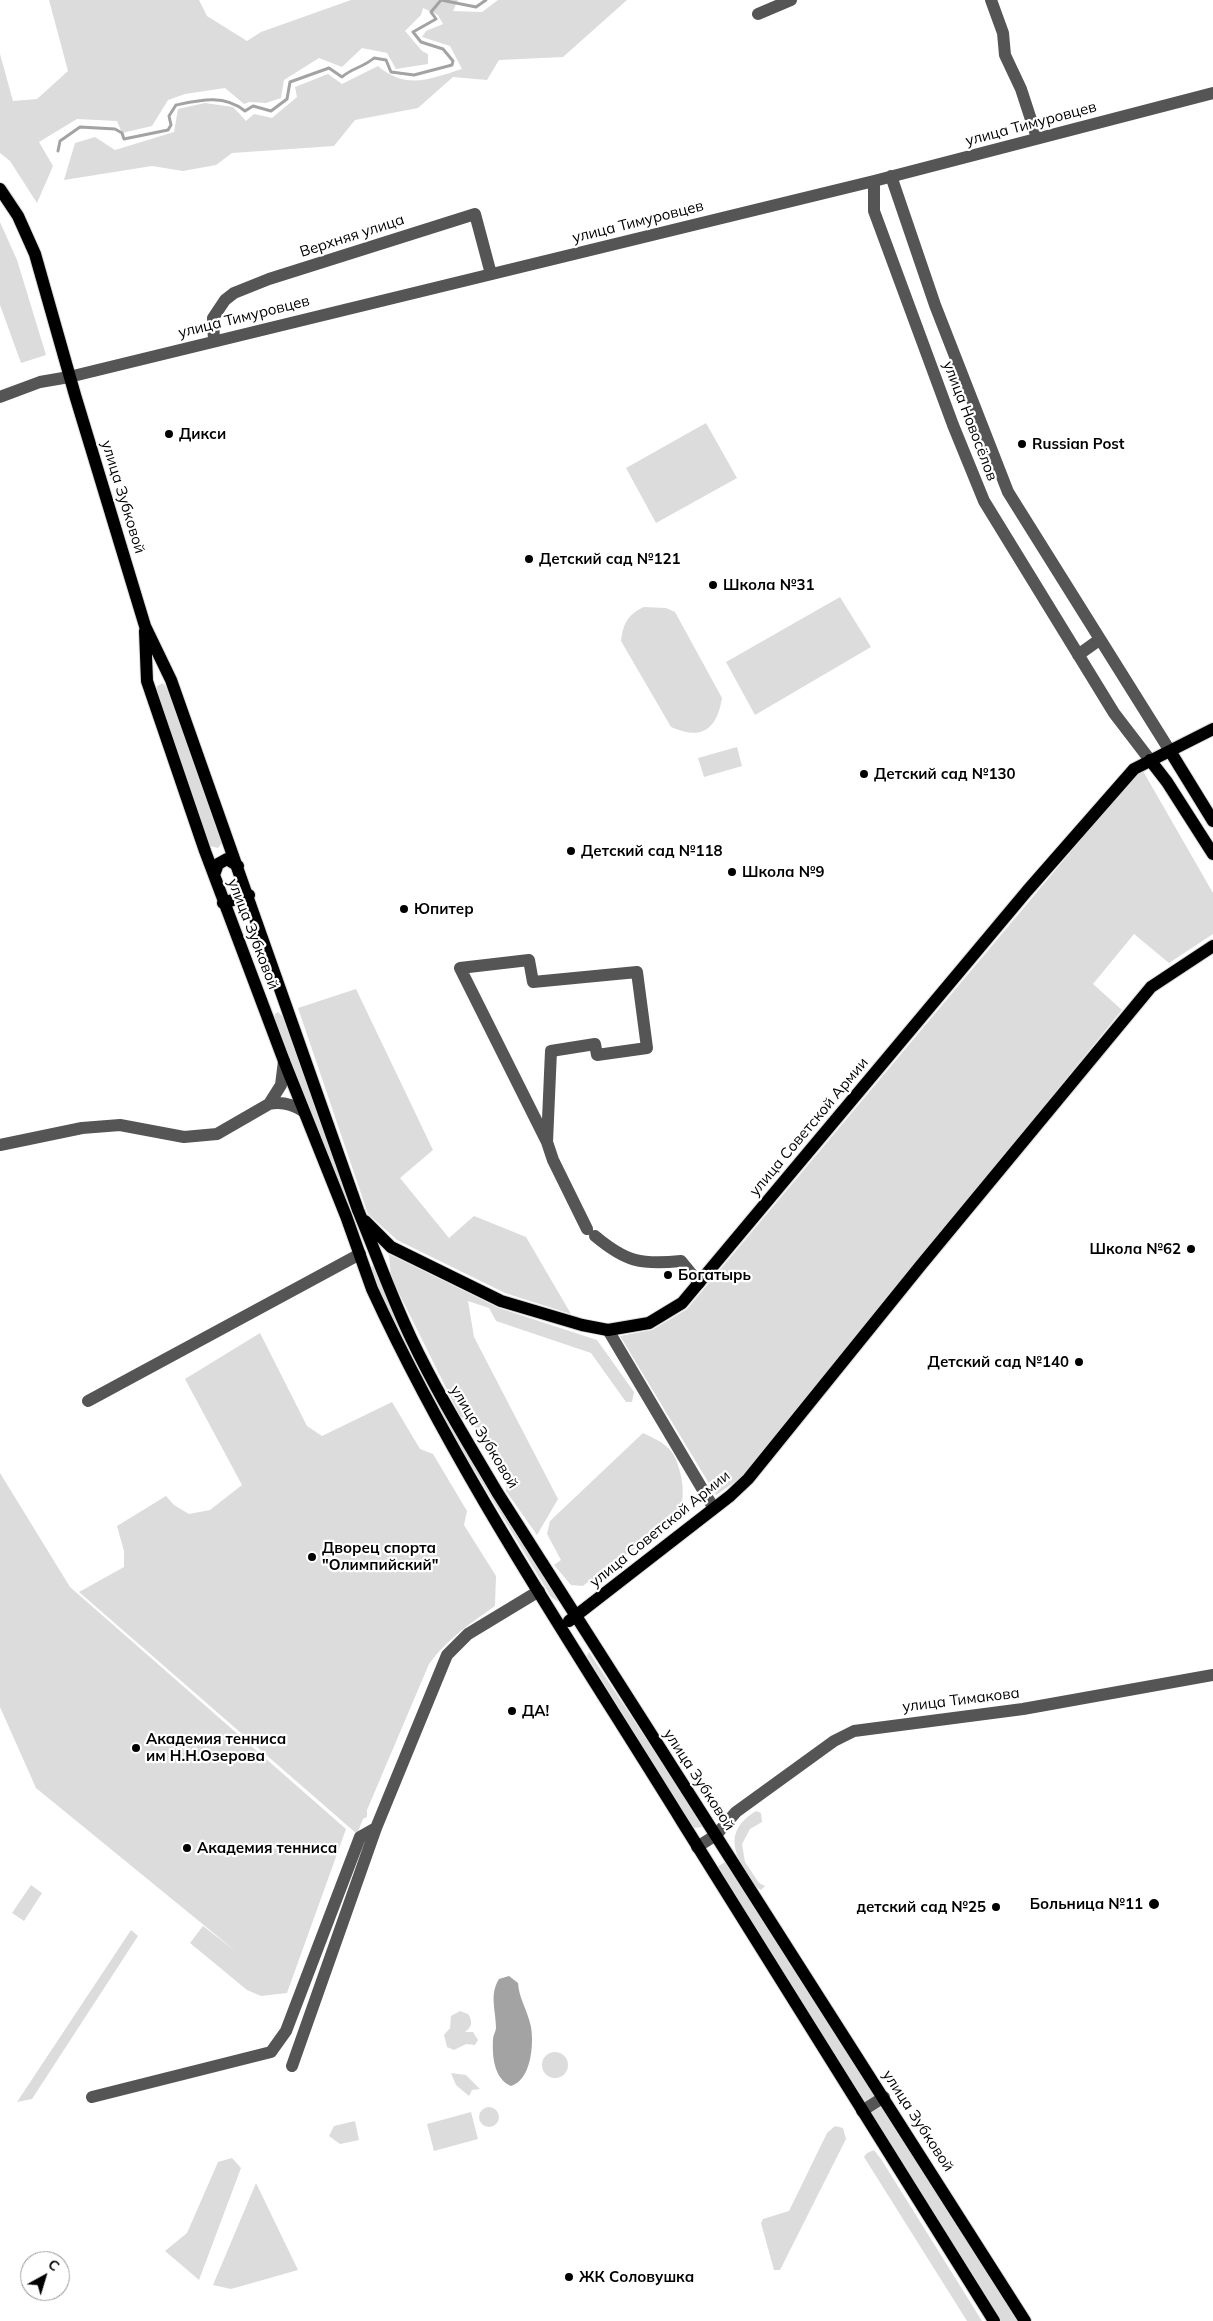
<!DOCTYPE html>
<meta charset="utf-8">
<style>
body{margin:0}
#map{position:relative;width:1213px;height:2321px;overflow:hidden;background:#fff;font-family:Mulish,sans-serif}
canvas{display:block}
.north{position:absolute;left:20px;top:2251px;width:50px;height:50px;box-sizing:border-box;background:#fff;border:1px solid #999;border-radius:50%;rotate:39deg;font-size:14px;font-weight:700;line-height:20px;text-align:center;color:#000}
.north::after{content:'';display:block;margin:auto;width:18px;height:22px;background:#000;clip-path:polygon(50% 0,100% 100%,50% 72%,0 100%)}
</style>
<div id="map">
<canvas width="1213" height="2321"></canvas>
<div class="north">С</div>
</div>
<script>
const context = document.querySelector('canvas').getContext('2d');
context.lineJoin = 'round';
function paint(path, color) { context.fillStyle = color; context.fill(path, 'evenodd'); }
function strokePath(path, color, width, dash) { context.strokeStyle = color; context.lineWidth = width; context.lineCap = dash ? 'butt' : 'round'; context.setLineDash(dash || []); context.stroke(path); }
function label(font, color, halo, rows, align = 'center') {
  context.font = font + ' Mulish,sans-serif'; context.lineWidth = 4.5; context.setLineDash([]); context.textBaseline = 'middle'; context.strokeStyle = halo; context.fillStyle = color; for (const [text, x, y, turn = 0] of rows) {
    context.save(); context.translate(x, y); context.rotate((+turn || 0) * Math.PI / 180); context.textAlign = isNaN(turn) ? turn : align; if (halo) context.strokeText(text, 0, 0); context.fillText(text, 0, 0); context.restore();
  }
}
const green = new Path2D(`
 M49,0H199L207,16L247,41L261,32L351,0H458L453,11L482,12L498,0H627L563,57L499,60L487,80L453,77L418,108L355,120L334,146L232,153L216,165L183,171L152,166L64,180L75,143L95,137L115,150L174,132L178,109L205,103L233,107L246,121L254,114L272,118L297,97L295,87L328,74L342,84L378,66C406,90 430,79 462,69L450,46L422,37L426,31L443,24L438,15L423,8L421,15L405,31L422,51L428,54V64L396,69L387,53L362,48L342,67L319,58L284,80L281,98L266,103L249,102L244,104L225,88L185,94L168,100L152,126L122,133L117,121L77,119L39,142L53,166L37,203L10,161L0,153V54L13,101L37,99L68,71Z
 M0,222L17,260L46,355L21,363L0,305Z
 M706,423L737,478L656,523L626,468Z
 M840,597L871,647L755,715L726,662Z
 M644,607L666,608L675,612L722,698C717,729 702,741 671,727L621,641C623,624 628,614 644,607Z
 M163,683L168,689L223,841L218,848L210,846L157,692V686Z
 M737,747L742,766L704,777L698,758Z
 M1143,771L1213,893V934L1169,963L1134,934L1093,984L1122,1010L741,1478L716,1495L620,1336L652,1330L687,1309L1136,774Z
 M356,989L433,1150L400,1178L449,1238L474,1216L526,1237L571,1314L505,1293L397,1240L368,1214L298,1008Z
 M278,1012L283,1017L357,1221L351,1219L274,1022L275,1014Z
 M389,1254L499,1308L597,1340L634,1392L632,1402H626L591,1353L496,1321L489,1308L468,1301L474,1337L558,1499L537,1535L506,1491L507,1482L473,1424L460,1416L391,1277Z
 M373,1265H375L559,1600L557,1601L551,1597L429,1395L377,1288L371,1269Z
 M260,1333L307,1426L322,1436L392,1402L420,1449L433,1454L467,1511L464,1525L496,1576L495,1606C469,1624 447,1639 429,1664L367,1810V1817L363,1819L357,1834L79,1592L124,1567V1551L117,1526L166,1496L174,1505L189,1514L210,1510L242,1485L185,1379Z
 M643,1433C664,1443 674,1447 680,1472C683,1484 684,1495 681,1506C676,1521 599,1574 583,1586L571,1585L554,1565L561,1560L547,1534L550,1521Z
 M0,1473L70,1587L346,1829L287,1993L261,1996L247,1990L190,1943L203,1926L238,1953L36,1788L0,1707Z
 M589,1652L702,1824V1827L693,1828L690,1823L587,1656Z
 M756,1811L761,1813L762,1822L750,1829L742,1844L745,1862L759,1883L765,1886L761,1890C755,1887 751,1879 747,1873C730,1848 728,1828 756,1811Z
 M725,1862L729,1864L875,2093L874,2097L865,2103L861,2102L717,1867Z
 M31,1885L42,1893L24,1921L12,1913Z
 M131,1930L138,1936L32,2099L17,2102Z
 M460,2011L468,2014C473,2021 472,2027 465,2032H473L478,2040L475,2045L466,2044L454,2050L447,2047L444,2035L450,2028L451,2016Z
 M542 2065a13 13 0 1 1 26 0a13 13 0 1 1-26 0Z
 M451,2073L466,2075L480,2089L472,2090L469,2096L456,2085Z
 M880,2107L886,2110L1021,2321H999L870,2113Z
 M479 2117a10 10 0 1 1 20 0a10 10 0 1 1-20 0Z
 M471,2112L478,2139L434,2151L427,2124Z
 M355,2121L359,2140L340,2144L329,2136L334,2126Z
 M835,2126L843,2128L846,2139L780,2270H774L761,2223L763,2219L789,2211L827,2133Z
 M874,2150L881,2159L982,2321H967L864,2157L867,2153Z
 M232,2158L241,2168L199,2280L165,2251L187,2233L218,2162Z
 M256,2183L298,2270L231,2289L213,2285Z`);
const water = new Path2D(`
 M509,1976L518,1983C519,1999 528,2011 531,2027C534,2045 531,2080 511,2086C494,2079 492,2056 493,2039C493,2035 496,2031 496,2028C496,2010 489,1995 499,1979Z`);
const stream = new Path2D(`
 M58,151L60,141L80,127L115,129L122,133L124,139L168,130L171,125L169,116L176,105C200,100 224,94 245,111L253,106L271,111L287,99L290,82L329,68L342,77C352,68 364,67 374,58L386,60L391,72L414,75L452,65L453,61L443,49L421,42L413,32L436,19L431,12L441,0L476,7L486,0`);
const minor = new Path2D(`
 M991,0L1003,33L1005,55L1021,89L1037,138
 M758,14L791,0
 M891,176L935,305L1008,492L1170,751
 M874,181V211L953,425L984,501L1114,713L1150,760
 M214,341L213,318L225,300L234,293L269,279L475,214L491,274
 M0,397L40,382L69,377L874,181L1213,93
 M1078,655L1099,640
 M269,1104C282,1101 292,1104 303,1111
 M547,1142L551,1051L595,1044L597,1055L647,1048L637,972L533,982L529,960L460,968L547,1142L553,1160L587,1229
 M0,1145L82,1128L120,1125L184,1137L217,1134L269,1104L281,1085L284,1061
 M595,1236C626,1262 641,1265 681,1261L699,1283
 M608,1330L713,1507
 M88,1401L360,1254
 M697,1847L716,1835L736,1812L834,1741L854,1731L1023,1709L1213,1675
 M292,2066L376,1828L447,1655L468,1634L539,1591
 M92,2097L271,2052L286,2031L360,1837L376,1828
 M862,2111L884,2097`);
const major = new Path2D(`
 M0,189L18,216L35,254L75,395L145,626L171,680L358,1210C376,1253 391,1296 411,1338C436,1391 467,1441 497,1492L1025,2321
 M145,631L147,681L205,851L284,1061L346,1216L372,1289C458,1476 575,1648 683,1823C786,1989 890,2155 994,2321
 M1170,751L1213,821
 M1150,760L1167,782L1213,854
 M214,875L218,864L227,859L238,866
 M223,903L249,895
 M365,1221L391,1247L501,1301L582,1325L608,1330L649,1323L682,1303L1027,891L1134,769L1213,729
 M569,1621L730,1496L748,1479L921,1265L1151,987L1213,946`);
const markers = [
 [169,434,5,"#000"],
 [1022,444,5,"#000"],
 [529,559,5,"#000"],
 [713,585,5,"#000"],
 [864,774,5,"#000"],
 [571,851,5,"#000"],
 [732,872,5,"#000"],
 [404,909,5,"#000"],
 [1191,1249,5,"#000"],
 [668,1275,5,"#000"],
 [1079,1362,5,"#000"],
 [312,1557,5,"#000"],
 [512,1711,5,"#000"],
 [136,1748,5,"#000"],
 [187,1848,5,"#000"],
 [1154,1904,6,"#000"],
 [996,1907,5,"#000"],
 [569,2277,5,"#000"]
];
const streetNames = [
 ["улица Тимуровцев",1031,124,-15],
 ["улица Тимуровцев",638,222,-14],
 ["Верхняя улица",352,236,-18],
 ["улица Тимуровцев",244,317,-14],
 ["улица Новосёлов",970,421,69],
 ["улица Зубковой",123,497,73],
 ["улица Зубковой",253,934,69],
 ["улица Советской Армии",809,1127,-50],
 ["улица Зубковой",484,1437,59],
 ["улица Советской Армии",660,1529,-39],
 ["улица Тимакова",961,1700,-7],
 ["улица Зубковой",699,1780,57],
 ["улица Зубковой",918,2121,57]
];
const poiNames = [
 ["Дикси",179,434],
 ["Russian Post",1032,444],
 ["Детский сад №121",539,559],
 ["Школа №31",723,585],
 ["Детский сад №130",874,774],
 ["Детский сад №118",581,851],
 ["Школа №9",742,872],
 ["Юпитер",414,909],
 ["Школа №62",1181,1249,"right"],
 ["Богатырь",678,1275],
 ["Детский сад №140",1069,1362,"right"],
 ["Дворец спорта",322,1548],
 ["\"Олимпийский\"",322,1565],
 ["ДА!",522,1711],
 ["Академия тенниса",146,1739],
 ["им Н.Н.Озерова",146,1756],
 ["Академия тенниса",197,1848],
 ["Больница №11",1143,1904,"right"],
 ["детский сад №25",986,1907,"right"],
 ["ЖК Соловушка",579,2277]
];
paint(green, '#dcdcdc');
paint(water, '#a3a3a3');
strokePath(stream, '#a3a3a3', 3);
strokePath(major, '#dbdbdb', 14);
strokePath(minor, '#555', 12);
strokePath(major, '#000', 12);
for (const [x, y, r, color] of markers) { const dot = new Path2D(); dot.arc(x, y, r, 0, 2 * Math.PI); context.fillStyle = color; context.fill(dot); strokePath(dot, '#fff', 2); }
label('15px', '#000', '#fff', streetNames);
label('bold 15px', '#000', '#fff', poiNames, 'left');
</script>
